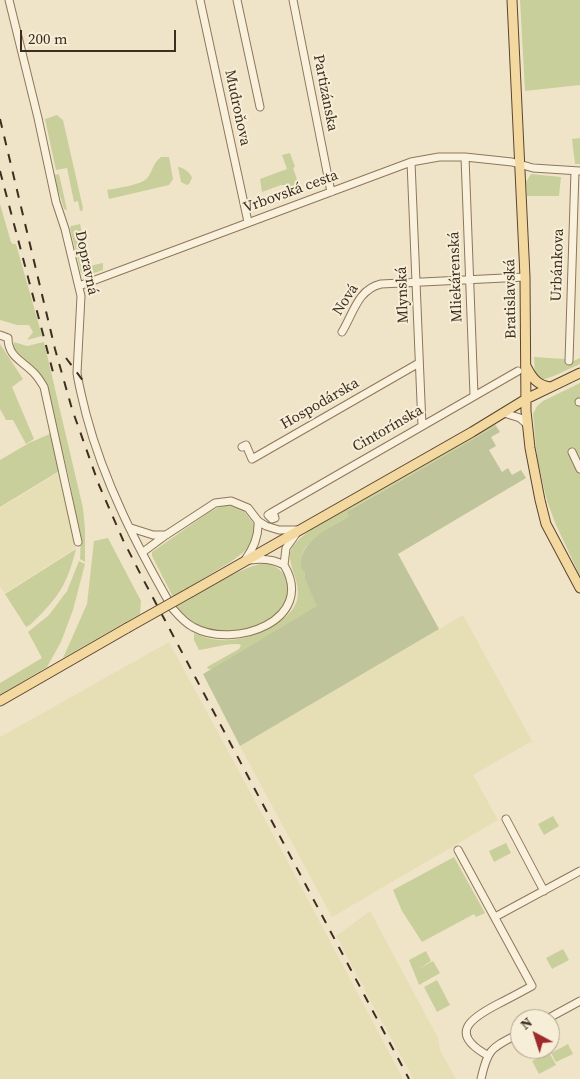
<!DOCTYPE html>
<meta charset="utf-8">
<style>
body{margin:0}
#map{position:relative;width:580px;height:1079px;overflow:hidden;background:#f0e4c8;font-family:"Source Serif 4",serif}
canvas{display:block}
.north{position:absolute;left:510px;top:1009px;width:50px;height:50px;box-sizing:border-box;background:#f7eed8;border:1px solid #ada18e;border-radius:50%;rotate:320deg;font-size:14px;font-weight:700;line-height:20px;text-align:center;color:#3d2e20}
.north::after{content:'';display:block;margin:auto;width:18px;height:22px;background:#9e2a2b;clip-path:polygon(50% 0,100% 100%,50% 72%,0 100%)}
.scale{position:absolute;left:20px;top:30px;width:156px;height:22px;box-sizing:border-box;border:2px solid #3d2e20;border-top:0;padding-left:6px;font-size:15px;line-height:18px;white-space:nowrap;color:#3d2e20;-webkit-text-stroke:4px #f7eed8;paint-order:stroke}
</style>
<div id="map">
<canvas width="580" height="1079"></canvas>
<div class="north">N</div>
<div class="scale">200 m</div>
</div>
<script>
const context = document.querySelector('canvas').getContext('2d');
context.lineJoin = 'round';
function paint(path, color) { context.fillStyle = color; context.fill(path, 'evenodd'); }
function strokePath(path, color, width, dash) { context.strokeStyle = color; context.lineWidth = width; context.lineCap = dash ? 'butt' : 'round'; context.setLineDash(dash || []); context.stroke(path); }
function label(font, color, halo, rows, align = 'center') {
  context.font = font + ' "Source Serif 4",serif'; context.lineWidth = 4; context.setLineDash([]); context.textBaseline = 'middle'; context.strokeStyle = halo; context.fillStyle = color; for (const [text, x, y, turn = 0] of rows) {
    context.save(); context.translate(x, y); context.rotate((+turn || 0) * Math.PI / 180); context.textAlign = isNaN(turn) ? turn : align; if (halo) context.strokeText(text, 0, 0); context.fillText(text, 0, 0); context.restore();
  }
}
const farmland = new Path2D(`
 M61,471L76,548L5,593L0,587V508Z
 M463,615L532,741L473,775L498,820L332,917L240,746Z
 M169,642L289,864L403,1079H0V737Z
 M370,911L438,1038L440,1050L456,1079H412L410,1072L387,1031L386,1026H384L364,989L365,987L361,983L341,945L340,941L338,940L336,936Z`);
const green = new Path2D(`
 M520,0H580V85L525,91Z
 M57,115L63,120L83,208L82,211H80L78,201L74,202L67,168L56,170L45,119Z
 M580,138V164H575L572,139Z
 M290,153L295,167L293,168L298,182L295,183L296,186L286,188L285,185H281L262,192L260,179L287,169L282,155Z
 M161,157H169L173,179L169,185L109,199L107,190C117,188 143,185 148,177C153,170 153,163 161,157Z
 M178,167C183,167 191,173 192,178L189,184L187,185L181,182Z
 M59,174L67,210L64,209C61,197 56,187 54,175Z
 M531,174L561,177L559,196H527L526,182Z
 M0,204L11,242L13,244H16L42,336L27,340L33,332L29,325H17L0,320Z
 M80,224L89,266L103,263V270L88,275L81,273L70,228L71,226Z
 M14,342L27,346L44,342L83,508L85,529V562L80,559L81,535L75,512L70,482L45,381L33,367L17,355L13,348Z
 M0,344L23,379L12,387L34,439L26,444L13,420H6L0,409Z
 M534,357L566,359L567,364L580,358V364L554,376L542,380L535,374Z
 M580,383V576L556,525L547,501L537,458L533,414L537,406L543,401Z
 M495,424L496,426L349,510V516C337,524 304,540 302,556C301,561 303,570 305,575L304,577L318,606L212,669H208L207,667L239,649L241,645C234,641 209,649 199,650L194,640V633C225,648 259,638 285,617C317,592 278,563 294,545C312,524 349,506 373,493C414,470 454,446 495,424Z
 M52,433L61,470L0,507V460L29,443Z
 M227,505L238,507L244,511L254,524L255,536L249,548L232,561L173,597L152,556V552L208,513L217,508Z
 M108,538L141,601L140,614L63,658L87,604L94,541Z
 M76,549C67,586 57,599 30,625L26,627L5,594Z
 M79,561L85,564L73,610L61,642L47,667L0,695V683L42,658L28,632L49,615L67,591Z
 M263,563C273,565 279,567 285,576C303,607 258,629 234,632C227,633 215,631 207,629C196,626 185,615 176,607C203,592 232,571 263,563Z
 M553,816L559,826L544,835L538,824Z
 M506,843L511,853L494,862L489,851Z
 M454,857L485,913L476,917L474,914L422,942L402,911L393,890Z
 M563,949L569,960L552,969L546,958Z
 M426,951L431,961L417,970L433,961L440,973L419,985L409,960Z
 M437,980L450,1005L437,1012L424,987Z
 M568,1044L573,1054L556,1062L551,1053Z
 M549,1052L556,1065L539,1074L532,1061Z`);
const cemetery = new Path2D(`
 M496,426L500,432L491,437L496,446L489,450L502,472L508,468L512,475L521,470L526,478L398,554L439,629L240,746L203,674L317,606L304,577L305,575C304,571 301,569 301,564C300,540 332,527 349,516L347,512L348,511Z`);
const minor = new Path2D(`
 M9,0L38,118L56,202L65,229L81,296L77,373C79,387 83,401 86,414C104,483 138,548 173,609C179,616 185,623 193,627C234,650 317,620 284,565
 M200,0L248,222
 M237,0L260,107
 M293,0L331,192
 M465,157L474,395
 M411,162L422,426
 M79,286L411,162L439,157H465L512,162L533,168L580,171
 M342,332C353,314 358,289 381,284L525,277
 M0,335L8,338C8,357 23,361 34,373C38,377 41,382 44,387L78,542
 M569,361L575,171
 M579,402H580
 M504,413L520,418L528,425
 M242,447L246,445L252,459L419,363
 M572,452L580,469
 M273,512L275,518L272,519L268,515L271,513L518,371
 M131,528L153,535H166
 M143,552L166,535L215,503L231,501L248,508L258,521L266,526L279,530H298
 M245,560C254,548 259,536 258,521
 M250,560C263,558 273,559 284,565
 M284,565L286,548L296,534
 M506,819L544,891
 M458,850L532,986C521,992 510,998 498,1004C471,1018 448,1033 487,1055
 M495,917L580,871
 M547,1019L580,1001
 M481,1079C488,1047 492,1048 520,1033`);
const major = new Path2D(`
 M512,0L525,277L526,411L530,448L540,500L546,524L580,588
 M526,366C532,378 537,385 550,387
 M191,592L472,432L526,399L580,373
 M0,701L127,628`);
const rail = new Path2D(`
 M0,119L55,349L72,409L99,485L123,540L143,579L409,1079
 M0,171L53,372
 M66,358L84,382`);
const majorBridge = new Path2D(`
 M127,628L191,592`);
const streetNames = [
 ["Partizánska",325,93,79],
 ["Mudroňova",237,108,78],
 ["Vrbovská cesta",291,192,-20],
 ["Dopravná",86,263,78],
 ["Urbánkova",558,265,-88],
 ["Mliekárenská",456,277,-92],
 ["Mlynská",403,295,-92],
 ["Bratislavská",511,299,-91],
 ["Nová",346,300,-57],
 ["Hospodárska",320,404,-30],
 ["Cintorínska",388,429,-30]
];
paint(farmland, '#e6deb5');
paint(green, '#c9cf9b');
paint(cemetery, '#bfc49a');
strokePath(minor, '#8d765c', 9);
strokePath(major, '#5b4430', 11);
strokePath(minor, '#faf1dc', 7);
strokePath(major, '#f3d9a0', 9);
strokePath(rail, '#3d2e20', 2, [9, 9]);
strokePath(majorBridge, '#5b4430', 11, []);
strokePath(majorBridge, '#f3d9a0', 9);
label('15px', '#3d2e20', '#f7eed8', streetNames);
</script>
